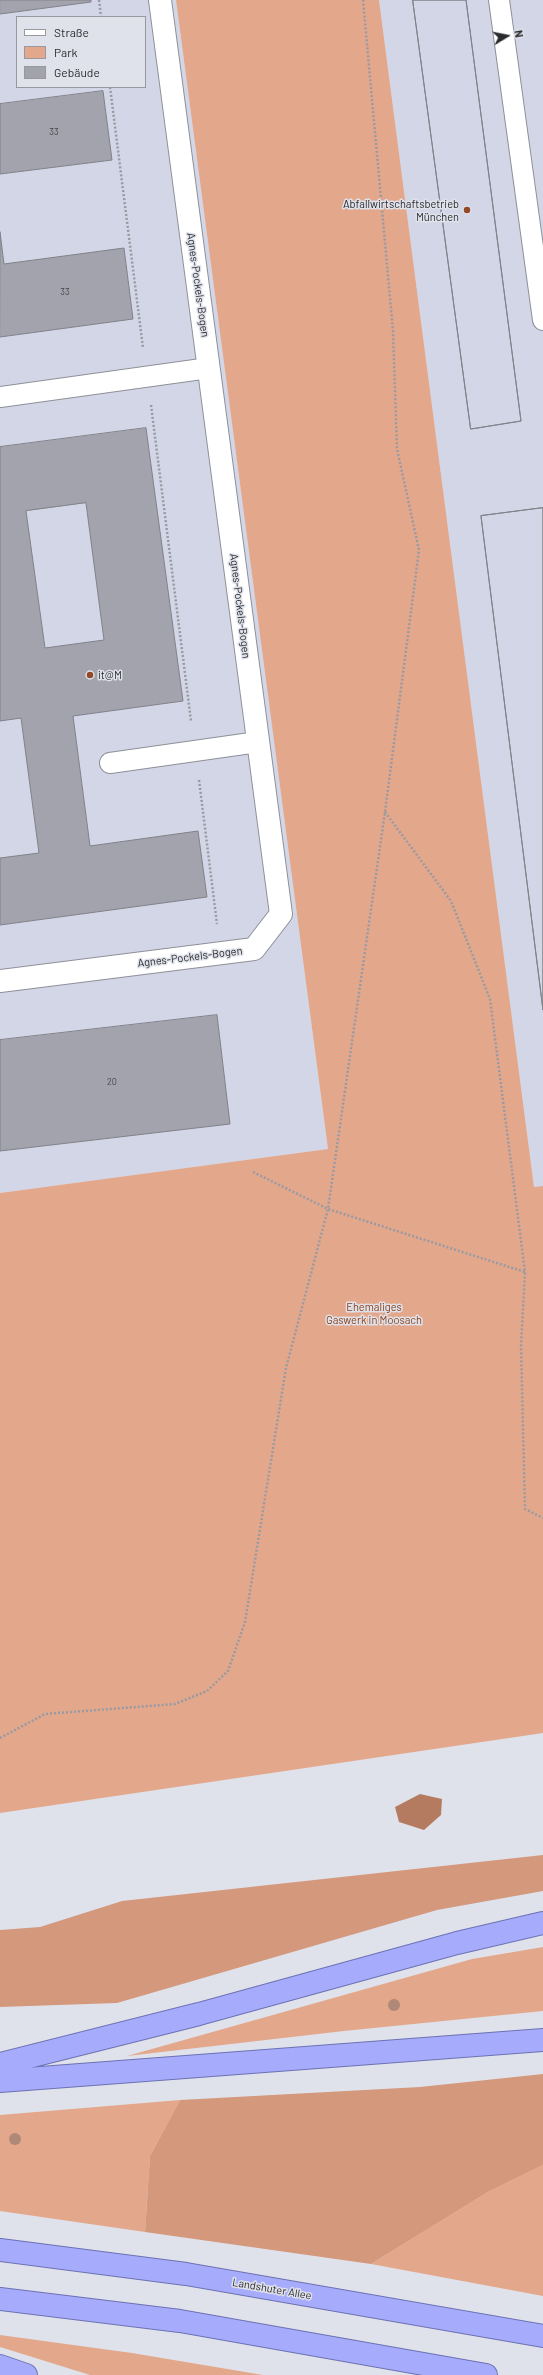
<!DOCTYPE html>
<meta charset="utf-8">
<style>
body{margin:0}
#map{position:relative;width:543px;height:2375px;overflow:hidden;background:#e0e2eb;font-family:Barlow,sans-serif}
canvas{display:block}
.legend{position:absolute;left:16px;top:16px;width:130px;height:72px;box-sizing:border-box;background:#e0e2eb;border:1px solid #97999f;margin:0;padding:5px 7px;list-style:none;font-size:12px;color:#2a2b2e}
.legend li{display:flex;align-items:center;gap:8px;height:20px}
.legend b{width:20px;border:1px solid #97999f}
.north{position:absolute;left:487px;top:16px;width:40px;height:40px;-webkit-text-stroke:3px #e0e2eb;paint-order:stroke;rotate:80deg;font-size:11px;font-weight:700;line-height:16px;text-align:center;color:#2a2b2e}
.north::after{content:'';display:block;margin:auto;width:14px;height:18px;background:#2a2b2e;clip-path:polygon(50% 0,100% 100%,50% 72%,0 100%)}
</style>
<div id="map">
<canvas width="543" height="2375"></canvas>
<ul class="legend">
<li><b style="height:5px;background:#fff"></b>Straße</li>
<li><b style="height:11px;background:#e3a88c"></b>Park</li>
<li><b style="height:11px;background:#a2a3ac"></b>Gebäude</li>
</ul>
<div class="north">N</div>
</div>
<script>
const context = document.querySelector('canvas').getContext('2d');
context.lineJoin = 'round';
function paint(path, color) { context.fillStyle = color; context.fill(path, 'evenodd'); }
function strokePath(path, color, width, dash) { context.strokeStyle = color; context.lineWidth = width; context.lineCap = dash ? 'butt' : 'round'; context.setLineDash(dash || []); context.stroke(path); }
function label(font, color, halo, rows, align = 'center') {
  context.font = font + ' Barlow,sans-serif'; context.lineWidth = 3; context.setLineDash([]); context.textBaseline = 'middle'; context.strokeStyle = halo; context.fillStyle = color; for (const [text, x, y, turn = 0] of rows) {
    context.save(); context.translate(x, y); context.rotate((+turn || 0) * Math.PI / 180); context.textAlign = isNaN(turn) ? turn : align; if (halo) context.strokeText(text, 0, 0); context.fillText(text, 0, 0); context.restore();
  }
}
const built = new Path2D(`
 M0,0H176L328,1149L0,1193ZM17,17H145V87H17Z
 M379,0H543V1199L534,1187Z`);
const green = new Path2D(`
 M176,0H379L534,1187L543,1186V1733L0,1813V1193L328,1149Z
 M543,1947V2011L344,2031L127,2056L472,1959Z
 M180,2100L150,2156L145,2232L0,2211V2115Z
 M543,2165V2296L371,2264L488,2192Z
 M0,2335L132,2353L263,2375H90L0,2347Z`);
const forest = new Path2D(`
 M543,1855V1891L437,1910L117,2003L0,2007V1930L40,1927L122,1901Z
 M543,2074V2165L488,2192L371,2264L145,2232L150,2156L180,2100L420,2087Z`);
const water = new Path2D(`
 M420,1794L442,1799L441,1815L424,1830L399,1822L395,1807Z`);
const building = new Path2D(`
 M0,0H91V2L0,14Z
 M413,0H466L521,421L471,429Z
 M413,0H466L521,421L471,429Z
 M103,91L112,160L0,174V104Z
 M0,232L4,264L124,248L133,319L0,337Z
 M146,428L183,701L73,716L90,846L198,831L207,897L0,925V858L39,853L21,718L0,721V447ZM86,503L104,640L45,648L26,511Z
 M543,508V1010L481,516Z
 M543,508V1010L481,516Z
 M217,1015L230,1124L0,1151V1040Z`);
const path = new Path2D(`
 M99,0L101,17
 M110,87L143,348
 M151,405L191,721
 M199,780L217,924
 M385,812L451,901L490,999L525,1272L521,1346L525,1509L543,1518
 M253,1172L328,1209L525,1272
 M0,1738L45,1714L175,1704L207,1691L228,1671L245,1622L286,1368L328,1209L385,812L419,550L397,449L393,331L363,0`);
const service = new Path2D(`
 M499,0L543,320
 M0,397L209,368
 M110,763L258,742`);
const minor = new Path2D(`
 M0,981L254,949L281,914L160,0`);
const trunk = new Path2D(`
 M0,2064L199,2014L457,1943L543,1923
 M0,2081L543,2040
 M0,2250L186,2274L543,2336
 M0,2299L180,2321L486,2375
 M0,2366L26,2375`);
const trees = [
 [394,2005],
 [15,2139]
];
const markers = [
 [467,210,4,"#914926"],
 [90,675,4,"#914926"]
];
const numberNames = [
 ["33",54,132],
 ["33",65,292],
 ["20",112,1082]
];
const poiNames = [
 ["Abfallwirtschaftsbetrieb",459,204],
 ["München",459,217],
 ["it@M",98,675,"left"]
];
const streetNames = [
 ["Agnes-Pockels-Bogen",198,285,82],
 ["Agnes-Pockels-Bogen",240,606,83],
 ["Agnes-Pockels-Bogen",190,957,-7],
 ["Landshuter Allee",272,2289,10]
];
const parkNames = [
 ["Ehemaliges",374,1307],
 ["Gaswerk in Moosach",374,1320]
];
paint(built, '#d3d6e6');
paint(green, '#e3a88c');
paint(forest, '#d4987d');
paint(water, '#b57b61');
paint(building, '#a2a3ac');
strokePath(building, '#81828a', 1);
strokePath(service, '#8e9098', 22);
strokePath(minor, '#8e9098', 24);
strokePath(trunk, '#6c71b3', 24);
strokePath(path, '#999aa1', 2.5, [2, 2]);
strokePath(service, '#fff', 20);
strokePath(minor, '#fff', 22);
strokePath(trunk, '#a6acfb', 22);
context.fillStyle = '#b08877';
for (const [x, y] of trees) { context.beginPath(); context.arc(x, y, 6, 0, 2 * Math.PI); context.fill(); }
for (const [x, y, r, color] of markers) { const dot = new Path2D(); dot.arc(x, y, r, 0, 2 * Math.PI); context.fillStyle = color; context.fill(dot); strokePath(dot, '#e0e2eb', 1.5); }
label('9px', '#48494e', null, numberNames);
label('11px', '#2a2b2e', '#e0e2eb', poiNames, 'right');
label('11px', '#2a2b2e', '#e0e2eb', streetNames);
label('11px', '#883f18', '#e0e2eb', parkNames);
</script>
